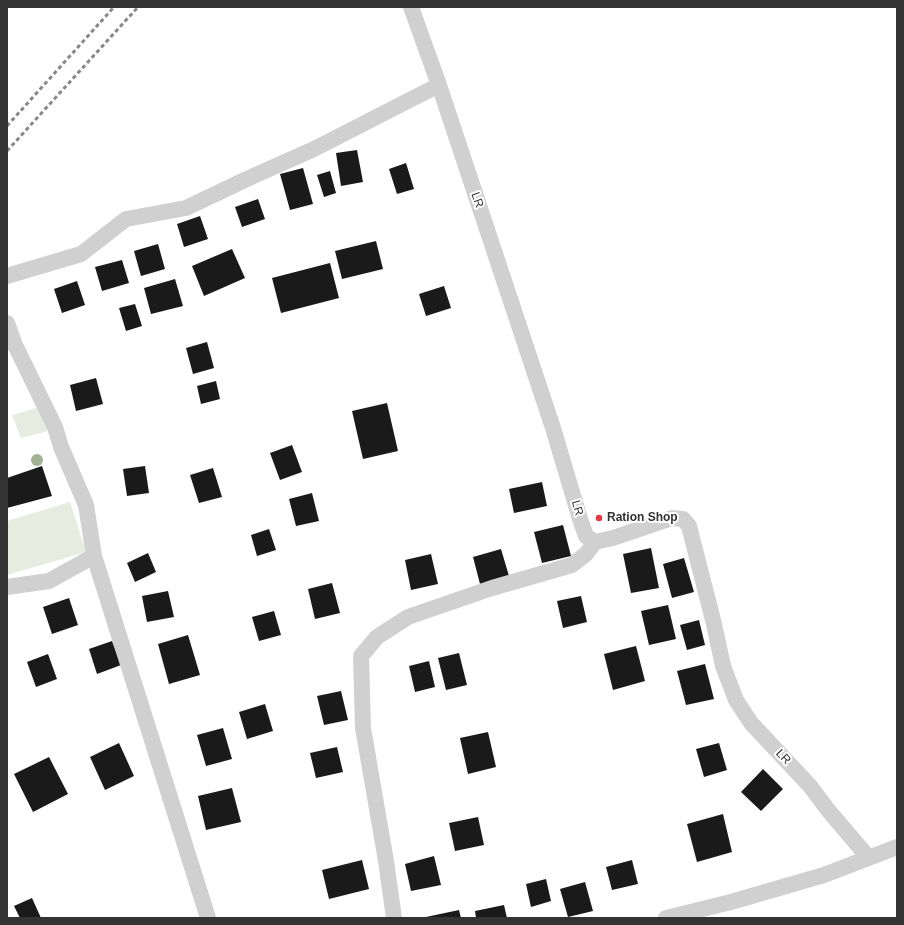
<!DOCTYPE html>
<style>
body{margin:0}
#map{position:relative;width:904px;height:925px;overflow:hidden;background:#fff;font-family:Arial,sans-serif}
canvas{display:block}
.frame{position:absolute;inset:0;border:8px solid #333;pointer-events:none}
</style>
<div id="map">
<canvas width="904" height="925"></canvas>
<div class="frame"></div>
</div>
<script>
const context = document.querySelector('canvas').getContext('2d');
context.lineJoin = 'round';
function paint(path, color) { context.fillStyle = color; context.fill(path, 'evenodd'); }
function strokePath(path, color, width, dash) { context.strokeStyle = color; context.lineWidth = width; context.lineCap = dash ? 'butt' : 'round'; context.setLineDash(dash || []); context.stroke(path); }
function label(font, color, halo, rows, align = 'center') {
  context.font = font + ' Arial,sans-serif'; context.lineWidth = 4; context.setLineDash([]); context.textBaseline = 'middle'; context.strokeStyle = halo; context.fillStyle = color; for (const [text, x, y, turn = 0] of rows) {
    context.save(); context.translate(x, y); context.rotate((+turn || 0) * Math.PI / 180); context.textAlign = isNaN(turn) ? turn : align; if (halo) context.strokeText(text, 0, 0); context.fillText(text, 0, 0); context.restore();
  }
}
const green = new Path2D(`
 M40,407L48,431L21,438L12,415Z
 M70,502L86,552L7,575V521Z`);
const building = new Path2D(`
 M357,150L363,182L341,186L336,153Z
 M406,163L414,189L397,194L389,169Z
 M303,168L313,204L290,210L280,174Z
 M330,171L336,193L324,197L317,175Z
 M258,199L265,219L242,227L235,207Z
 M200,216L208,239L184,247L177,224Z
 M376,241L383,269L342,279L335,251Z
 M158,244L165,269L141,276L134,251Z
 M232,249L245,278L204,296L192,266Z
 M122,260L129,283L102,291L95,267Z
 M330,263L339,298L281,313L272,278Z
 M175,279L183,306L151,314L144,288Z
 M77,281L85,305L62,313L54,289Z
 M444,286L451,308L426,316L419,294Z
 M135,304L142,326L126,331L119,308Z
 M207,342L214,368L193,374L186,348Z
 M96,378L103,404L76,411L70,385Z
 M216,381L220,399L201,404L197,386Z
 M387,403L398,451L363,459L352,411Z
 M292,445L302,472L280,480L270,453Z
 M42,466L52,496L7,508V478Z
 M145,466L149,493L127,496L123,469Z
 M213,468L222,497L199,503L190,475Z
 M542,482L547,506L514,513L509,489Z
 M312,493L319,521L296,526L289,499Z
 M563,525L571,556L542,563L534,532Z
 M269,529L276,550L257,556L251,535Z
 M651,548L659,588L631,593L623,554Z
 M501,549L509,576L480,584L473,557Z
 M148,553L156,572L135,582L127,563Z
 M431,554L438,584L411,590L405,560Z
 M684,558L694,592L672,598L663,564Z
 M332,583L340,613L315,619L308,589Z
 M168,591L174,617L147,622L142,596Z
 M581,596L587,622L563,628L557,601Z
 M69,598L78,625L52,634L43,607Z
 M668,605L676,639L649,645L641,611Z
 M274,611L281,635L259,641L252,617Z
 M699,620L705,645L687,650L680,625Z
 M188,635L200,675L169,684L158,644Z
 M112,641L121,665L97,674L89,649Z
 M636,646L645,681L613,690L604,654Z
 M459,653L467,685L446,690L438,658Z
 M48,654L57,679L36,687L27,662Z
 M429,661L435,687L415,692L409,666Z
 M705,664L714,699L686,705L677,671Z
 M341,691L348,720L324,725L317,696Z
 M265,704L273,731L247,739L239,712Z
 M223,728L232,759L206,766L197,735Z
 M488,732L496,767L468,774L460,738Z
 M119,743L134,776L105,790L90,757Z
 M719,743L727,770L704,777L696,749Z
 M337,747L343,772L316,778L310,753Z
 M49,757L68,794L33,812L14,774Z
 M763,769L783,789L761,811L741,792Z
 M232,788L241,822L206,830L198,796Z
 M723,814L732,852L697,862L687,824Z
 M478,817L484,845L455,851L449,823Z
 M434,856L441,885L411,891L405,864Z
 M362,860L369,889L329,899L322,870Z
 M632,860L638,884L612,890L606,867Z
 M546,879L551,901L531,907L526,884Z
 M585,882L593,911L568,917L560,889Z
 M32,898L41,918H20L14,906Z
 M504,905L507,918H476L475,911Z
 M459,910L461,918H427L426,917Z`);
const minor = new Path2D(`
 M411,7L439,85L553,428L580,519L586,536L595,542L613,538L672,518L683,519L689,526L714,624L723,666L736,700L751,723L782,756L810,786L828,810L868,857
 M7,276L81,254L126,219L186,208L249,178L314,149L439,85
 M7,323L15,345L55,427L61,447L86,505L94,556L49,581L7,587
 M94,556L208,918
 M394,918L386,861L363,728L361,656L377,637L408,617L492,588L572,565L586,554L595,542
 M666,918L731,902L824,875L897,847`);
const rail = new Path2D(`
 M7,126L114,7
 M7,151L138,7`);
const trees = [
 [37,460]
];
const markers = [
 [599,518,4,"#e63946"]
];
const streetNames = [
 ["LR",477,200,71],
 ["LR",577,508,74],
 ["LR",783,757,47]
];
const poiNames = [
 ["Ration Shop",607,518]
];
paint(green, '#e6ecdf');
paint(building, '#1a1a1a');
strokePath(minor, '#d0d0d0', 16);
strokePath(rail, '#888', 3, [4, 3]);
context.fillStyle = '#a2b095';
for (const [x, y] of trees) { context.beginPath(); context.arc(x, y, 6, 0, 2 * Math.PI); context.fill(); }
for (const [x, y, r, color] of markers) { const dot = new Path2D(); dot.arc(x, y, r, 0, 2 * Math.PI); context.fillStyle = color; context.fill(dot); strokePath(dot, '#fff', 1.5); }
label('12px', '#333', '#fff', streetNames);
label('bold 12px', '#333', '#fff', poiNames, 'left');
</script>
